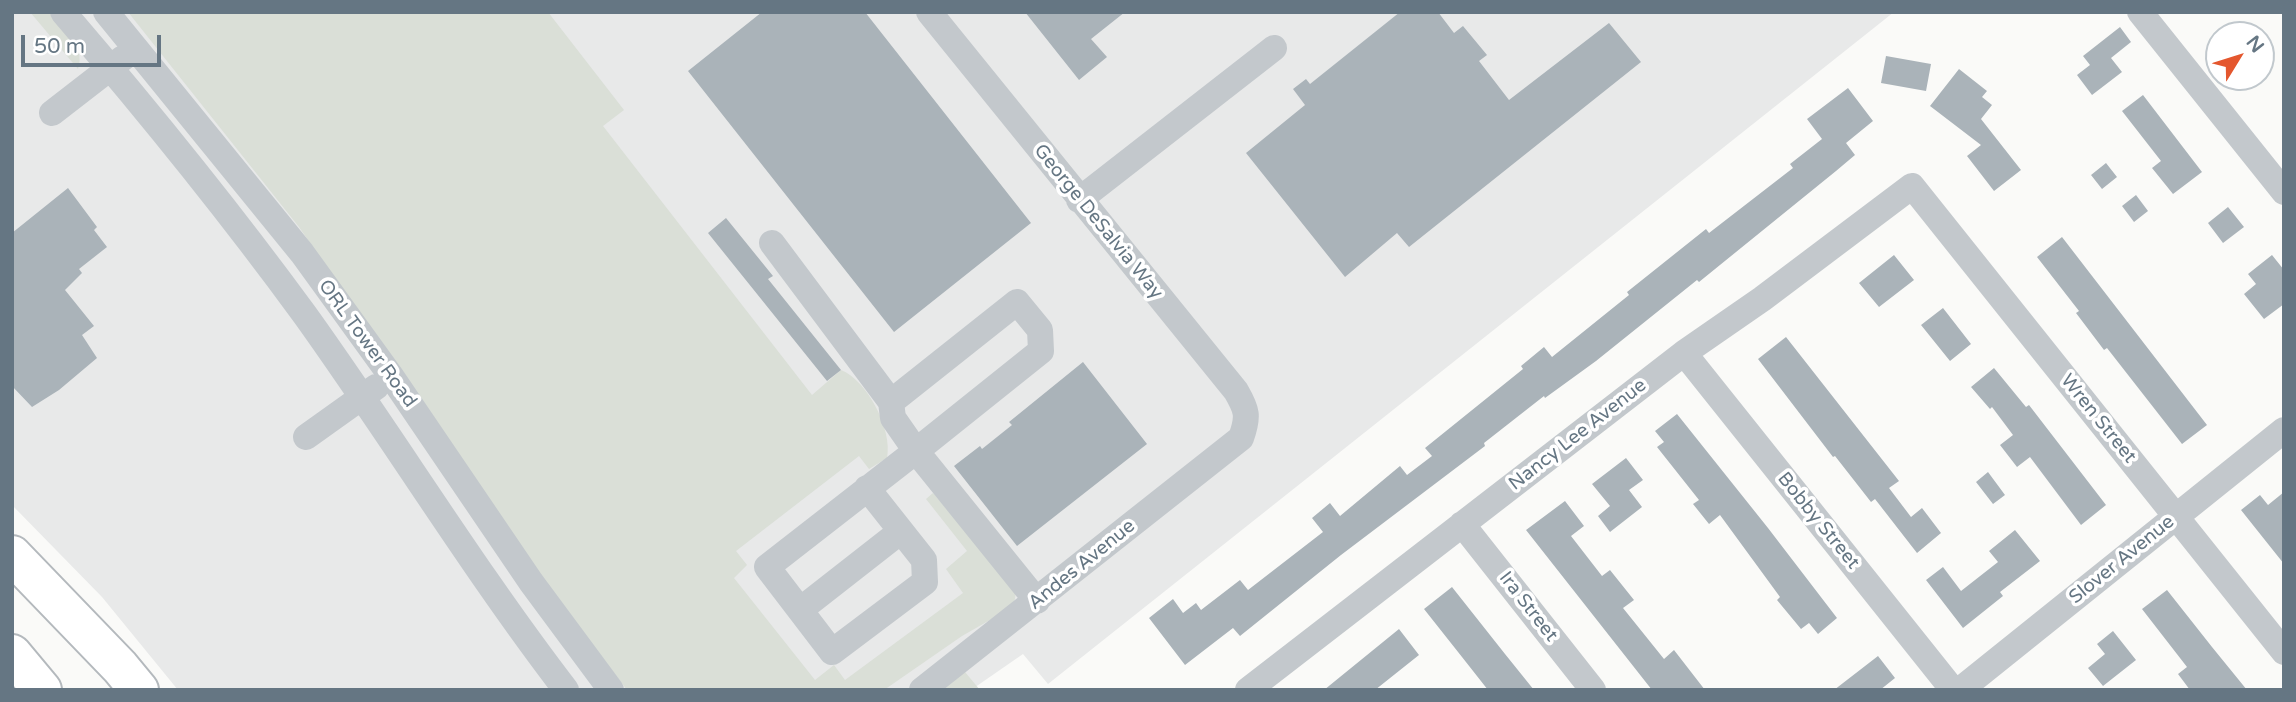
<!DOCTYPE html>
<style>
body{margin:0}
#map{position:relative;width:2296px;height:702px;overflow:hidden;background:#fafaf8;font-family:"Varela Round",sans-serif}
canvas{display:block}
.frame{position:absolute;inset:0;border:14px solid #657683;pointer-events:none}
.north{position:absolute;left:2205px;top:21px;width:70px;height:70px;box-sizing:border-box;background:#fff;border:2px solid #c1c8cd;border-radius:50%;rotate:52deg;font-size:19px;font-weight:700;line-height:28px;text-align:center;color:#657683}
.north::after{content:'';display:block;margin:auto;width:24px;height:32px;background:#e4572e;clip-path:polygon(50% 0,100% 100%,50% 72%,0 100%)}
.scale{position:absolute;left:21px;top:35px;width:140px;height:32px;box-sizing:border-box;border:4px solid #657683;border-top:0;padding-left:9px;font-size:21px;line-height:24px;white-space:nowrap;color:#657683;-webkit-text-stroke:5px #fff;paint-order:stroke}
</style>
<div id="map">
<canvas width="2296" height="702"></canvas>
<div class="frame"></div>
<div class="north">N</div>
<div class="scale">50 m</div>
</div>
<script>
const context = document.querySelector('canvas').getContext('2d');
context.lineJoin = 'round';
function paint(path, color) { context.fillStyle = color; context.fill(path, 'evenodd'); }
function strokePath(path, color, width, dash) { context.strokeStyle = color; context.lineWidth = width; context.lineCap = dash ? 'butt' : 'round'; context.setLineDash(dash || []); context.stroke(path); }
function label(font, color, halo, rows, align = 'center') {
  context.font = font + ' "Varela Round",sans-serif'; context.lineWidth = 7; context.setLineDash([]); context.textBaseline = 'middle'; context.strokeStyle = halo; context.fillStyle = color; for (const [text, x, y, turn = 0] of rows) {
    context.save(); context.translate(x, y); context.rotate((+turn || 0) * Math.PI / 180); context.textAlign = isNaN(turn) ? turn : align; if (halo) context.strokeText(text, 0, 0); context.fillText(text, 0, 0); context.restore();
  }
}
const built = new Path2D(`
 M12,12H1894L1048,684L1023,654L971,690H178L102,597L12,505Z`);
const green = new Path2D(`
 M30,12H50C63,28 86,46 78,69Z
 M128,12H548L624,110L603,126L812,395L841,370C867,380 893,430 887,458L869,469L859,456L736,551L747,565L734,578L815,680L834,665L845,680L963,593L946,569L967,551L926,499L933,493L1016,590L1015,599L1011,608L962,636L884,690H627L560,602L299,227Z
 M965,672L980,690H941Z`);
const building = new Path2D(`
 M762,12H865L1031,223L894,332L688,71Z
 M1025,12H1125L1091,39L1107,57L1079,80Z
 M1400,12H1438L1454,33L1463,26L1487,55L1479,61L1509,100L1609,23L1641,62L1409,247L1397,233L1345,277L1246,153L1305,105L1293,89L1306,79L1310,84Z
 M2120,27L2131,42L2111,58L2122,72L2092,95L2077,75L2090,65L2083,56Z
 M1886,56L1931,64L1926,91L1881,83Z
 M1959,69L1987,91L1982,97L1992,105L1981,119L2021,170L1994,191L1967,156L1981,145L1930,106Z
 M1848,88L1873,121L1846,143L1855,155L1836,171L1699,282L1697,280L1596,361L1545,398L1544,396L1484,443L1485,446L1341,555L1240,636L1233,628L1185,665L1149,618L1173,599L1183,613L1196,603L1201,610L1240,580L1248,590L1323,532L1312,518L1330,503L1340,516L1400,466L1407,475L1432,456L1425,448L1523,369L1521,366L1544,347L1552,357L1629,295L1627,292L1706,229L1709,233L1793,168L1790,164L1822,139L1807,119Z
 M2143,95L2202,172L2173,194L2152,168L2161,161L2122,111Z
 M2106,163L2117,177L2102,189L2091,175Z
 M68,188L97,227L94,230L107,247L79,269L82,273L65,290L94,326L82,335L97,358L59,390L32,407L12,386V233Z
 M2136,195L2148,211L2134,222L2122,206Z
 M2228,207L2244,227L2223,243L2208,223Z
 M726,218L773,276L768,279L841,370L827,381L708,233Z
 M2062,237L2207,425L2182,444L2107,348L2104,350L2076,313L2079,311L2037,257Z
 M1894,255L1914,280L1879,307L1859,283Z
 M2272,255L2284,270V304L2264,319L2244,294L2256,284L2248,274Z
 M1943,308L1971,344L1950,361L1921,325Z
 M1786,337L1899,481L1889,488L1911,517L1922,508L1941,533L1917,553L1875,499L1871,502L1835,456L1833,457L1758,359Z
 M1083,362L1147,444L1017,546L954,466L980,446L982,449L1012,425L1009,422Z
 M1994,368L2026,407L2029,405L2106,505L2081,525L2030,457L2017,467L2000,445L2013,435L1992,407L1990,409L1971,387Z
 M1677,414L1768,528L1837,618L1818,634L1809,623L1801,629L1777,600L1780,597L1720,515L1709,524L1693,504L1699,500L1657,447L1664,442L1655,431Z
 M1626,458L1643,480L1629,490L1642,507L1610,532L1598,516L1610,506L1592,484Z
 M1988,472L2005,495L1993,504L1976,482Z
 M2284,492V564L2241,510L2260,495L2268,505Z
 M1565,501L1584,526L1571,536L1602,576L1610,570L1634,600L1623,608L1664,659L1674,650L1705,690H1652L1526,530Z
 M2015,530L2040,561L2000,592L2003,596L1963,628L1926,580L1943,567L1961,591L1998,562L1989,551Z
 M1452,587L1505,654L1534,690H1488L1462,657L1424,609Z
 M2167,590L2212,647L2247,690H2190L2178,674L2187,667L2142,609Z
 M1399,629L1419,655L1375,690H1324Z
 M2113,631L2136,660L2103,686L2088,668L2105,654L2097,644Z
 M1878,656L1895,678L1880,690H1834Z`);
const minor = new Path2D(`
 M63,12C147,110 229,211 305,315C394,439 473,569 566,690
 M106,12L302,253L391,376L531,582L611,690
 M2140,12L2284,192
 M52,113L123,58
 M1079,200L1274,48
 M772,243L891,402
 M1684,353L1953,690
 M306,437L376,387
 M867,488L924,560L925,582L832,652L767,567L916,451L893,418L891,402L1017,302L1040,330L1041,351L916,451L1037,601
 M1462,524L1593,690
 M800,610L901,531
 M922,690L1241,438C1249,416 1247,410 1236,391L929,12
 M1248,690L1684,353L1762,299L1912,186L2284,652
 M1960,690L2284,430`);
const highway = new Path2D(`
 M12,555L120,667L139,690
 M12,654L42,690`);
const streetNames = [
 ["George DeSalvia Way",1098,222,51],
 ["ORL Tower Road",367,344,54],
 ["Wren Street",2098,419,51],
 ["Nancy Lee Avenue",1578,435,-38],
 ["Bobby Street",1818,521,51],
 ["Slover Avenue",2122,560,-39],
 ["Andes Avenue",1082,565,-39],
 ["Ira Street",1528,607,52]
];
paint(built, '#e8e9e9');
paint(green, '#dadfd7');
paint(building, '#aab3b9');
strokePath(highway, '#b4b9bd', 42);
strokePath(minor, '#c3c8cc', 26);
strokePath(highway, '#fff', 38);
label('19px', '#657683', '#fff', streetNames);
</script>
